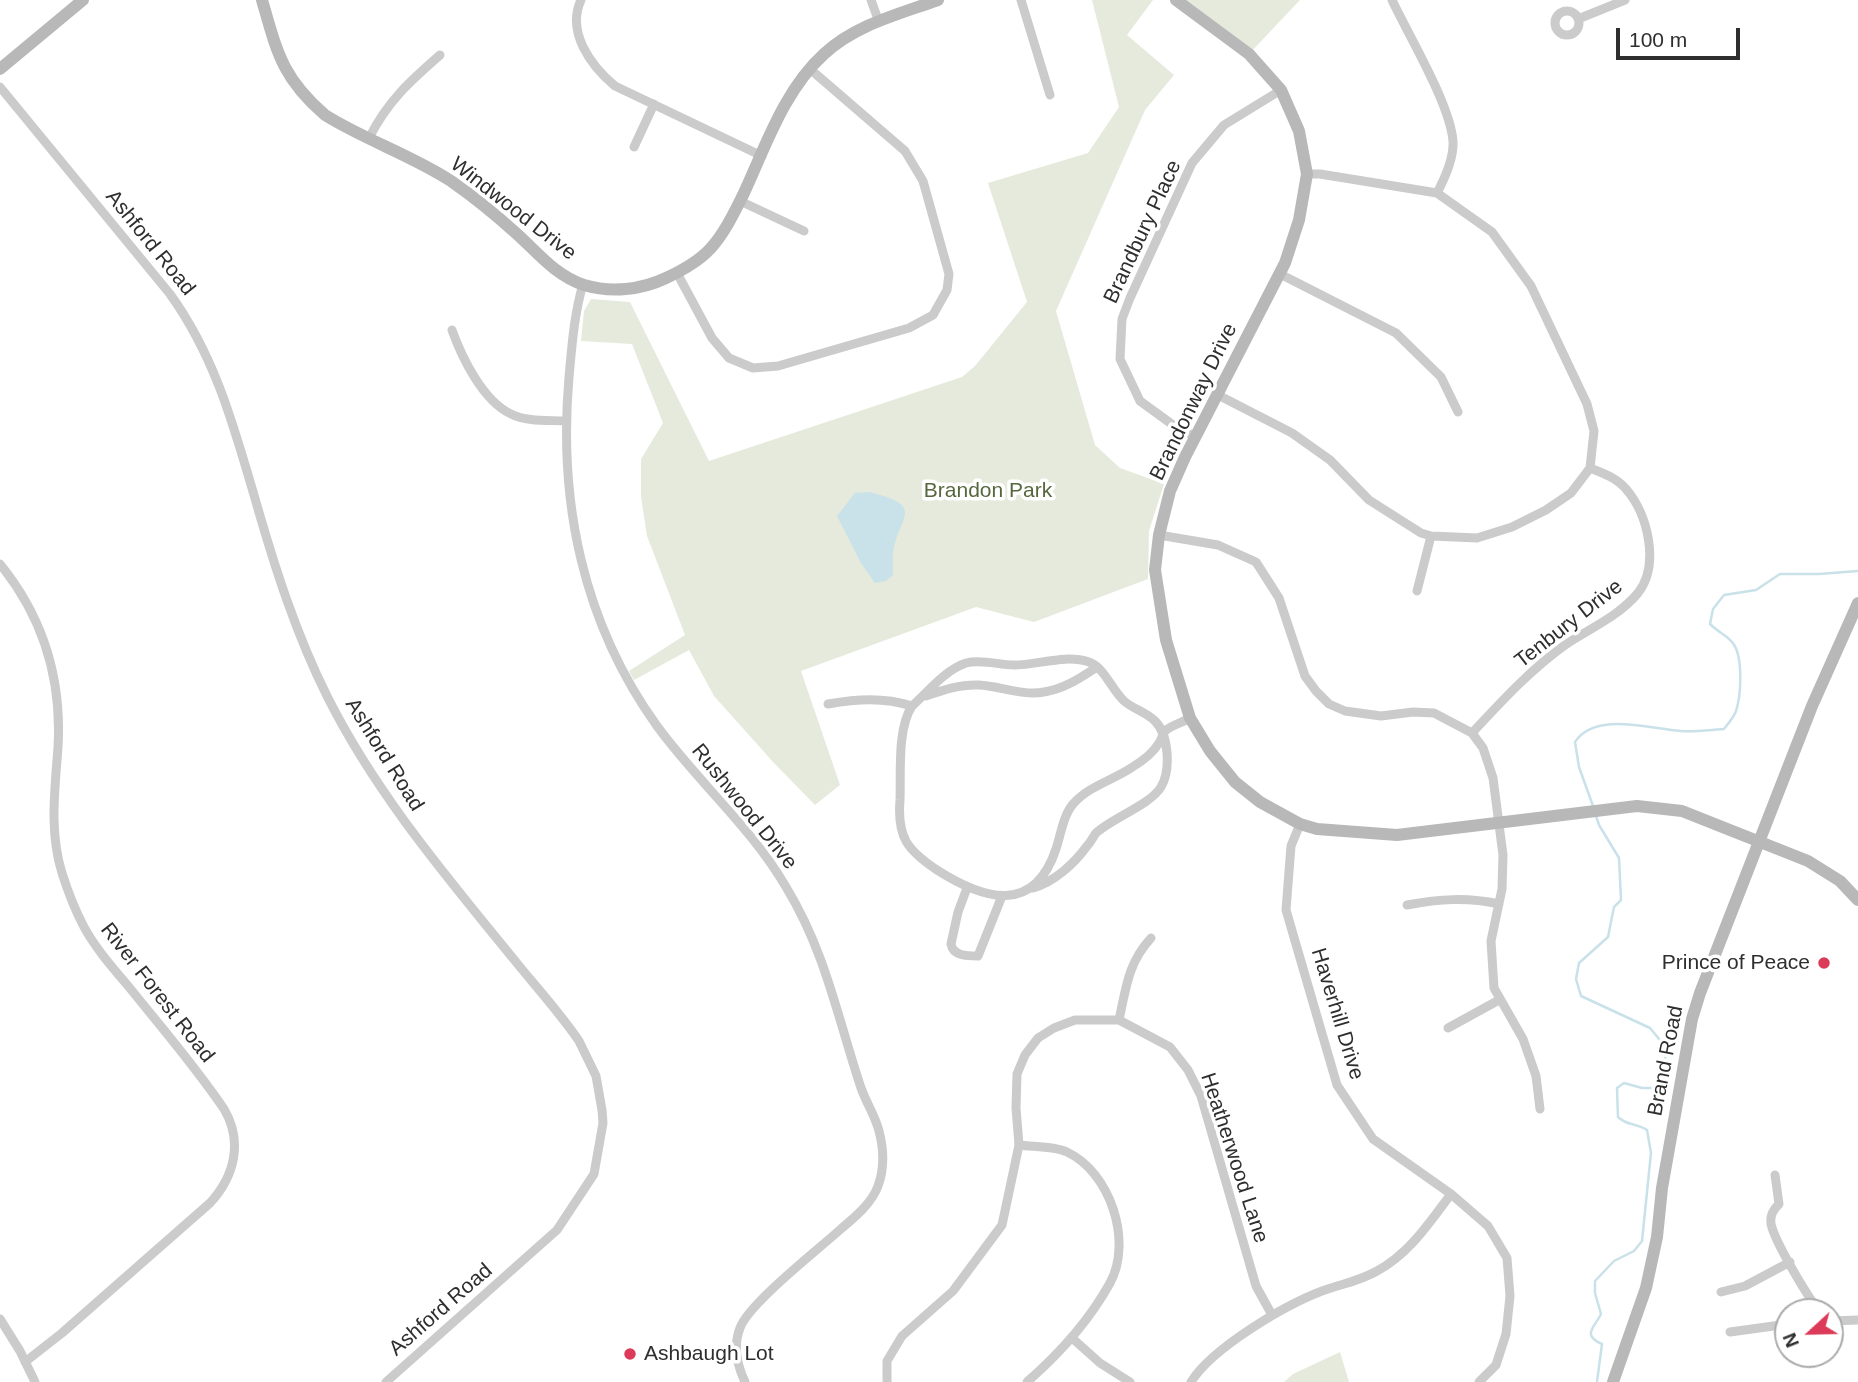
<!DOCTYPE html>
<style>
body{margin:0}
#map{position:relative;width:1858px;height:1382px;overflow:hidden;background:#fff;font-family:Arial,sans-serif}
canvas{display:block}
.north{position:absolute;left:1774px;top:1298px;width:70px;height:70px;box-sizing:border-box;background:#fff;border:2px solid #ababab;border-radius:50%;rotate:248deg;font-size:19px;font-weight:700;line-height:28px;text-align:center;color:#2e2e2e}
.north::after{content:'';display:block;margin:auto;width:24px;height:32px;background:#db3a58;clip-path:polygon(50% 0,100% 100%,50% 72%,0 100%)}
.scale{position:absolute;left:1616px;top:28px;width:124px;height:32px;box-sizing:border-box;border:4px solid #2e2e2e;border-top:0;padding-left:9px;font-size:21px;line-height:24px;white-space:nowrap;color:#2e2e2e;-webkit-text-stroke:5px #fff;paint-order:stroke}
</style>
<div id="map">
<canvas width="1858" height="1382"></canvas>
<div class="north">N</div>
<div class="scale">100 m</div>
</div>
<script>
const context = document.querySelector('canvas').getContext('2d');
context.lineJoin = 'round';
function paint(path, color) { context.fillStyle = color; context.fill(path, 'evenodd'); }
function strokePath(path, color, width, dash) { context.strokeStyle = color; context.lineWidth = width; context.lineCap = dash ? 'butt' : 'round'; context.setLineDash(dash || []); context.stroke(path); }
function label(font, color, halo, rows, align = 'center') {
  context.font = font + ' Arial,sans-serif'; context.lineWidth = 7; context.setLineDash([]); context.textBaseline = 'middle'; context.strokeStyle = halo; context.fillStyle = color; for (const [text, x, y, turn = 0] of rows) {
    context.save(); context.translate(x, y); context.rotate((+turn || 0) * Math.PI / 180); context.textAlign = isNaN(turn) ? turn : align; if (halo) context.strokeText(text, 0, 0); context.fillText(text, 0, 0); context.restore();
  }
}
const green = new Path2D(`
 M1092,0H1153L1127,35L1174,75L1145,110L1056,311L1095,445L1120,468L1164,484L1149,531L1148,579L1034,622L976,607L801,671L840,785L815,805L774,763L714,696L689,650L634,680L629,671L685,635L647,536L641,497V459L663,423L632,344L581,341L584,311L591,299L630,302L709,461L962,377L975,366L1027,302L988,183L1088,153L1119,107Z
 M1176,0H1300L1249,54Z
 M1340,1352L1349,1382H1284L1293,1374Z`);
const water = new Path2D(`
 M870,492C926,507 900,514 893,552C892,559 893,568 893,575L886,581L875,583L861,563L837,516L855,493Z`);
const stream = new Path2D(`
 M1593,806L1579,767L1575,742C1595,711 1650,729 1680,731C1694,732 1709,730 1724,729C1728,724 1734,717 1736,711C1741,696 1744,653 1731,641C1726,635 1718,632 1710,624L1713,609L1724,595L1756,590L1780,574H1819L1858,571
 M1596,816L1599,825L1619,858L1621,900L1614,907L1608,937L1579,963L1576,979L1581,996L1650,1028L1664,1045L1667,1076L1660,1088H1642L1624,1083L1617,1088L1618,1117C1627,1126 1637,1123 1647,1130L1651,1153L1642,1241L1634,1251L1614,1261L1595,1281V1293L1601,1314C1595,1327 1581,1335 1602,1344L1597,1382`);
const street = new Path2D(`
 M581,0C566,32 591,66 615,86L762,156
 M871,0L879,22
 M1021,0L1050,95
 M1392,0C1409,36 1450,104 1453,141C1454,158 1445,178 1437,193
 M1555 23a12 12 0 1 1 24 0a12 12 0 1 1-24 0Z
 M1578,19L1625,0
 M0,87L170,294C216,358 234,427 256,502C275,568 296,634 327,696C376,794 447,877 516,962C537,988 560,1013 579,1041L596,1076L602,1110L603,1123L594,1174L557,1230L386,1382
 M369,138C388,101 409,82 440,55
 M634,147L654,104
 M740,201L804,231
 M677,273L712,338L729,358L753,368L778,366L909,328L933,315L947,290L949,274L923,181L905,151L810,69
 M1280,274L1396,333L1441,377L1458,412
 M583,284C574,315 572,345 569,377C558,502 583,623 657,726C698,782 751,827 786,887C825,951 837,1015 860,1085C865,1101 875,1115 879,1131C884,1150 885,1167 878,1186C872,1203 855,1217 842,1228C820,1248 748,1304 740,1328C733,1346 737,1365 745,1382
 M452,330C462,358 483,401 511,414C527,422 548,420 565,421
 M1218,395L1292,433L1330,460L1369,500L1421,533L1431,536L1477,538L1512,527L1546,510L1571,493L1590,468L1594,431L1587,404L1531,286L1492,232L1437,193L1320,174H1307
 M1196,437L1173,425L1140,401L1120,359L1122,319L1130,298L1192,163L1224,125L1281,90
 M1159,535L1218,545L1256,562L1279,598L1305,676L1316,691L1329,704L1345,711L1381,716L1413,712L1434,713L1472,733L1483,748L1493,778L1503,855L1502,889L1491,941L1494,988L1523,1039L1536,1076L1540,1109
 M0,564C43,617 62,678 58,747C55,790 49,831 62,873C68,892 75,910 84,927C96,949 113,968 129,987C161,1027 195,1066 224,1109C243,1141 235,1176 210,1203L62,1333L25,1362
 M1417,591L1431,536
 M926,696C943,690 961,684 979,685C1000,686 1022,696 1044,692C1064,689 1080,678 1097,667
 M828,704C857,699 883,697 912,706
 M1472,733C1501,702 1530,670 1565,645C1590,628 1618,617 1638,593C1660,565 1648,514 1626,489C1617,478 1603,473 1590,468
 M1300,824L1291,846L1286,910L1337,1085L1373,1139L1451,1194L1488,1226L1507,1258L1510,1296L1506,1334L1496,1365L1479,1382
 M967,888L958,912L951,944C953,956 967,956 978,956L1002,896
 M1033,888C1054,882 1074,864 1087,846C1091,842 1093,837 1096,833C1114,817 1150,805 1161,787C1171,770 1169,735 1155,721C1146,712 1133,709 1124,701C1111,689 1105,668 1089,662C1065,654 1038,665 1014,665C999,665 982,659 966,663C945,670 928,692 912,706C897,729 901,773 900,800C897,837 907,850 937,870C984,900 1034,915 1056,849C1061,834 1063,816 1073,804C1089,786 1111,781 1131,768C1141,762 1153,753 1159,743C1162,739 1162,734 1166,730C1173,725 1183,722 1190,718
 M1407,905C1439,899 1467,897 1499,904
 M1119,1020C1126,988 1128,963 1151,938
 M1448,1028L1499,1000
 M1019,1145C1033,1147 1054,1146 1067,1152C1110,1172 1133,1241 1110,1283C1089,1321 1059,1354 1027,1382
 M1775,1175L1779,1204C1773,1210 1770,1215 1771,1224C1775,1242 1807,1296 1820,1312
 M1721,1292L1745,1286L1790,1262
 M0,1319L20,1351L35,1382
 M1830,1321L1858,1320
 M1730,1332L1788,1324
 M1072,1338L1100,1363L1130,1382
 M887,1382V1361L902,1336L953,1291L1002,1225L1019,1145L1016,1108L1017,1074L1025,1055L1038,1038L1054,1028L1075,1020H1119L1170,1047L1188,1070L1201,1096L1256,1286L1272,1315
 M1191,1382C1212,1348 1285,1305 1322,1291C1341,1284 1360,1281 1377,1271C1409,1254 1430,1222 1451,1194`);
const secondary = new Path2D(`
 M262,0C277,52 282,78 325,115C365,140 411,155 451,181C474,197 496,215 517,234C538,253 556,276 584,285C611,293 641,290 666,278C681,271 698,262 710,249C724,234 734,213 743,195C765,148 784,90 824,54C855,25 899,14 938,0
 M1176,0L1249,54L1281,90L1299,131L1307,174L1299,220L1285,263L1185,457L1170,491L1159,535L1155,570L1166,640L1190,718L1210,751L1235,782L1260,802L1300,824L1317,829L1397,835L1637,806L1682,811L1808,861L1840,881L1858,900
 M0,69L83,0
 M1613,1382L1646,1288L1657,1237L1662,1188L1692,1019L1700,993L1812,706L1858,603`);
const markers = [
 [1824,963,7,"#db3a58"],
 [630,1354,7,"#db3a58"]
];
const streetNames = [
 ["Windwood Drive",513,209,38],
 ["Brandbury Place",1143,232,-65],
 ["Ashford Road",150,243,51],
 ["Brandonway Drive",1194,402,-64],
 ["Tenbury Drive",1569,624,-38],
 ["Ashford Road",384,755,58],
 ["Rushwood Drive",744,807,51],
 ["River Forest Road",157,993,52],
 ["Haverhill Drive",1337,1014,73],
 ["Brand Road",1666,1061,-79],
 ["Heatherwood Lane",1234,1158,72],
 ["Ashford Road",441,1310,-41]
];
const parkNames = [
 ["Brandon Park",988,491]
];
const poiNames = [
 ["Prince of Peace",1810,963],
 ["Ashbaugh Lot",644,1354,"left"]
];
paint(green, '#e5eadc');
paint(water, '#c9e1e9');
strokePath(stream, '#c9e1e9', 2.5);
strokePath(street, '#cbcbcb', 9);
strokePath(secondary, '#b8b8b8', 12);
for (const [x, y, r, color] of markers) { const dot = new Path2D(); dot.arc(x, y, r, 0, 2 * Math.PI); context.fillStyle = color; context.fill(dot); strokePath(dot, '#fff', 2.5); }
label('21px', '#2e2e2e', '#fff', streetNames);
label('21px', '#56673e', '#fff', parkNames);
label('21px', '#2e2e2e', '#fff', poiNames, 'right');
</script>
